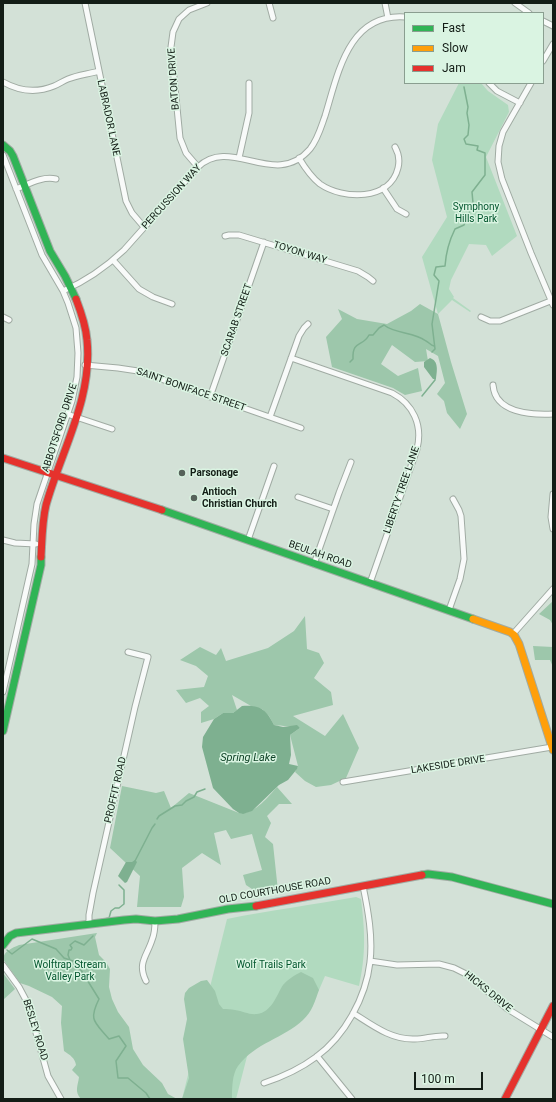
<!DOCTYPE html>
<style>
body{margin:0}
#map{position:relative;width:556px;height:1102px;overflow:hidden;background:#d3e1d7;font-family:Roboto,sans-serif}
canvas{display:block}
.frame{position:absolute;inset:0;border:4px solid #131d16;pointer-events:none}
.legend{position:absolute;left:404px;top:12px;width:140px;height:72px;box-sizing:border-box;background:#daf4e2;border:1px solid #8a9e90;margin:0;padding:5px 7px;list-style:none;font-size:12px;color:#131d16}
.legend li{display:flex;align-items:center;gap:8px;height:20px}
.legend b{width:20px;border:1px solid #8a9e90}
.scale{position:absolute;left:414px;top:1072px;width:69px;height:18px;box-sizing:border-box;border:2px solid #131d16;border-top:0;padding-left:5px;font-size:12px;line-height:14px;white-space:nowrap;color:#131d16;-webkit-text-stroke:3px #daf4e2;paint-order:stroke}
</style>
<div id="map">
<canvas width="556" height="1102"></canvas>
<div class="frame"></div>
<ul class="legend">
<li><b style="height:5px;background:#30b455"></b>Fast</li>
<li><b style="height:5px;background:#ff9f0a"></b>Slow</li>
<li><b style="height:5px;background:#e5322d"></b>Jam</li>
</ul>
<div class="scale">100 m</div>
</div>
<script>
const context = document.querySelector('canvas').getContext('2d');
context.lineJoin = 'round';
function paint(path, color) { context.fillStyle = color; context.fill(path, 'evenodd'); }
function strokePath(path, color, width, dash) { context.strokeStyle = color; context.lineWidth = width; context.lineCap = dash ? 'butt' : 'round'; context.setLineDash(dash || []); context.stroke(path); }
function label(font, color, halo, rows, align = 'center') {
  context.font = font + ' Roboto,sans-serif'; context.lineWidth = 3; context.setLineDash([]); context.textBaseline = 'middle'; context.strokeStyle = halo; context.fillStyle = color; for (const [text, x, y, turn = 0] of rows) {
    context.save(); context.translate(x, y); context.rotate((+turn || 0) * Math.PI / 180); context.textAlign = isNaN(turn) ? turn : align; if (halo) context.strokeText(text, 0, 0); context.fillText(text, 0, 0); context.restore();
  }
}
const green = new Path2D(`
 M459,83H481L488,91L508,105L509,112L486,157L517,236L492,256L486,245L469,244L451,280L449,289L454,297L453,298L471,311L470,312L452,300L438,314L422,257L447,217L432,160L438,124Z
 M356,897L361,899C365,932 366,954 359,986L325,976L319,990L251,1041L236,1099H182L227,919C270,910 313,905 356,897Z`);
const forest = new Path2D(`
 M420,304L438,314L451,362L467,414L460,429L447,413L444,401L437,394L445,383L438,356L426,349L428,361L415,362L392,345L381,364L398,376L418,368L422,391L405,395L393,388L332,367L326,337L342,319L338,309L357,319L387,324L411,311Z
 M553,601V625L550,620L539,614Z
 M305,616L307,649L319,653L324,663L314,678L331,692L333,705L293,716L325,736L343,714L359,748L346,778L331,785L316,787L305,781L295,772L298,766L290,735L300,728C291,725 283,727 274,725L269,716L262,709L251,706L232,695L237,710L233,713H223L214,719L201,723V712L209,706L200,698L186,703L176,690L204,687L208,676L196,666L180,660L200,647L216,655L221,648L226,661L268,648L294,631Z
 M533,646L553,647V667L550,660H535Z
 M122,786L156,793L164,791L171,808L189,793L239,813C254,815 268,797 277,787L292,804H279L267,816L271,823L265,837L273,844L278,891L258,893L246,885L243,875L262,870L252,834L231,839L226,830L214,833L221,865L202,853L182,868L184,897L181,907H137L140,876L110,848Z
 M97,933L95,937L99,955L106,962L110,969L109,987L112,999L118,1012L129,1027L133,1049L143,1065L162,1083L168,1094L177,1099H81C74,1091 78,1086 79,1077L72,1070L76,1065C75,1058 70,1055 64,1051L61,1023L62,1006L52,997L29,986L20,983L3,959C4,951 12,948 19,945Z
 M301,972L313,978L319,990C315,1001 312,1012 303,1020C284,1038 255,1043 238,1066C232,1074 232,1089 232,1099H182L189,1078L183,1039L187,1019L184,999L185,993L189,988L201,981L207,980L215,991L219,1004L223,1009C227,1009 231,1009 235,1010C243,1011 249,1015 257,1014C272,1012 276,996 283,985C287,980 295,975 301,972Z
 M3,973L15,989L3,1000Z`);
const water = new Path2D(`
 M430,358C439,361 437,371 436,379H433L424,367V362Z
 M242,706C260,705 266,709 274,725L283,727L297,725L300,728L290,735L291,755L289,764L298,766L297,769L288,780L279,785L252,811L243,814L239,813L233,809L213,788L202,747L203,737L214,719L223,713H233Z
 M135,860L137,862L127,882L125,883L118,876L126,862H132Z`);
const stream = new Path2D(`
 M432,352L435,349L432,324L439,281L434,275L436,267L445,266C446,252 449,241 455,229L464,225L473,203L472,192L485,175V153L477,150L478,146L466,144L464,139L468,135L469,125L467,113L468,107L464,87
 M350,362L353,359C352,340 363,347 369,335H373L379,328L384,325C395,334 414,332 426,341C430,343 430,345 434,346
 M422,396L435,380V378
 M157,819L159,816L175,806L182,805L186,801L194,797L197,792L205,789
 M135,861L152,828L155,824
 M99,920L109,918L111,911L115,908H119L124,904V890L119,885
 M7,950L12,954L32,939L56,949L64,958L76,962L99,999C88,1021 95,1022 109,1039L119,1036L126,1046L116,1061L118,1078H128L146,1093L150,1099
 M70,960L68,955L69,950H71L72,948L70,945L75,941L84,945L93,936`);
const street = new Path2D(`
 M85,3L126,201L132,213L144,227
 M269,3L273,18
 M385,3L388,18
 M515,3L529,13
 M543,21L553,26
 M543,61L553,44
 M3,82C19,91 37,93 54,86C59,84 63,81 68,79C78,75 89,74 99,71
 M489,83L497,91L520,103
 M531,83L503,132L499,146L498,162L502,179L531,253L553,305
 M3,155L42,255L63,291L68,303L76,328L78,353L77,377L72,401L37,504L34,524L32,564L3,692
 M239,158L249,113V83
 M299,158C305,168 311,177 320,184C343,200 390,201 398,168C400,160 399,154 395,147
 M198,167L186,153L180,138L171,47L173,32L179,19L189,10L207,3
 M383,188L397,209L406,214
 M16,189C29,184 42,176 56,179
 M225,236L229,235H239L358,271L368,277L373,281
 M113,260L139,289L153,297L172,304
 M63,291C86,281 106,267 124,250L198,167C231,135 275,190 310,149C318,139 321,127 325,116C338,74 348,13 405,17
 M3,317L9,320
 M481,317L490,321H500L553,300
 M291,358L392,393C413,404 423,425 417,449L370,583
 M85,365L118,368L138,371L301,428
 M493,385C495,413 531,415 553,414
 M210,397L264,242
 M67,414L112,429
 M270,417L299,336L304,328L308,324
 M553,494L551,517L553,529
 M298,497L333,509
 M3,540L15,543L36,544
 M248,540L274,466
 M314,564L339,493L351,462
 M449,610L460,579L464,559L461,516L459,510L453,499
 M513,634L553,589
 M343,782L552,747
 M89,924V915L93,893L135,707L148,657L128,652
 M370,961L397,965L439,964L454,968L470,976L506,1008L553,1037
 M3,965L19,987L28,1004L48,1076L61,1099
 M146,981C137,963 147,956 152,940C155,933 155,927 155,921
 M353,1013C372,1025 391,1040 415,1039C425,1039 435,1035 445,1036
 M317,1056L352,1099
 M264,1083C282,1077 300,1069 316,1057C345,1036 366,997 370,962C373,937 368,910 363,886`);
const fast = new Path2D(`
 M3,145L10,151L13,156L50,251L65,276L76,299
 M162,510L473,619
 M3,731L41,565V557
 M422,875L428,874L452,877L553,904
 M3,945L10,936L16,933L124,920L136,919L155,921L178,919L228,909L256,906`);
const slow = new Path2D(`
 M473,619L510,632L514,635L519,644L553,750`);
const jam = new Path2D(`
 M3,458L162,510
 M41,557C42,540 42,522 46,505C61,451 93,398 87,340C86,327 81,312 76,299
 M256,906L422,875
 M505,1099L553,1006`);
const markers = [
 [182,473,4,"#56625a"],
 [194,498,4,"#56625a"]
];
const streetNames = [
 ["BATON DRIVE",174,79,-94],
 ["LABRADOR LANE",108,118,78],
 ["PERCUSSION WAY",172,197,-48],
 ["TOYON WAY",300,253,17],
 ["SCARAB STREET",237,320,-71],
 ["SAINT BONIFACE STREET",191,390,19],
 ["ABBOTSFORD DRIVE",60,428,-72],
 ["LIBERTY TREE LANE",402,490,-71],
 ["BEULAH ROAD",320,555,19],
 ["LAKESIDE DRIVE",448,765,-9],
 ["PROFFIT ROAD",116,790,-77],
 ["OLD COURTHOUSE ROAD",275,891,-10],
 ["HICKS DRIVE",488,992,39],
 ["BESLEY ROAD",35,1030,73]
];
const parkNames = [
 ["Symphony",476,207],
 ["Hills Park",476,219],
 ["Wolftrap Stream",70,965],
 ["Valley Park",70,977],
 ["Wolf Trails Park",271,965]
];
const poiNames = [
 ["Parsonage",190,473],
 ["Antioch",202,492],
 ["Christian Church",202,504]
];
const waterNames = [
 ["Spring Lake",248,758]
];
paint(green, '#b1dabf');
paint(forest, '#9dc7ab');
paint(water, '#7eb090');
strokePath(stream, '#7eb090', 1.5);
strokePath(street, '#a0aba3', 7);
strokePath(fast, '#a0aba3', 9);
strokePath(slow, '#a0aba3', 9);
strokePath(jam, '#a0aba3', 9);
strokePath(street, '#f8faf9', 5);
strokePath(fast, '#30b455', 7);
strokePath(slow, '#ff9f0a', 7);
strokePath(jam, '#e5322d', 7);
for (const [x, y, r, color] of markers) { const dot = new Path2D(); dot.arc(x, y, r, 0, 2 * Math.PI); context.fillStyle = color; context.fill(dot); strokePath(dot, '#daf4e2', 1.5); }
label('10px', '#131d16', '#daf4e2', streetNames);
label('10px', '#03562e', '#daf4e2', parkNames);
label('bold 10px', '#131d16', '#daf4e2', poiNames, 'left');
label('italic 11px', '#0d4125', '#daf4e2', waterNames);
</script>
